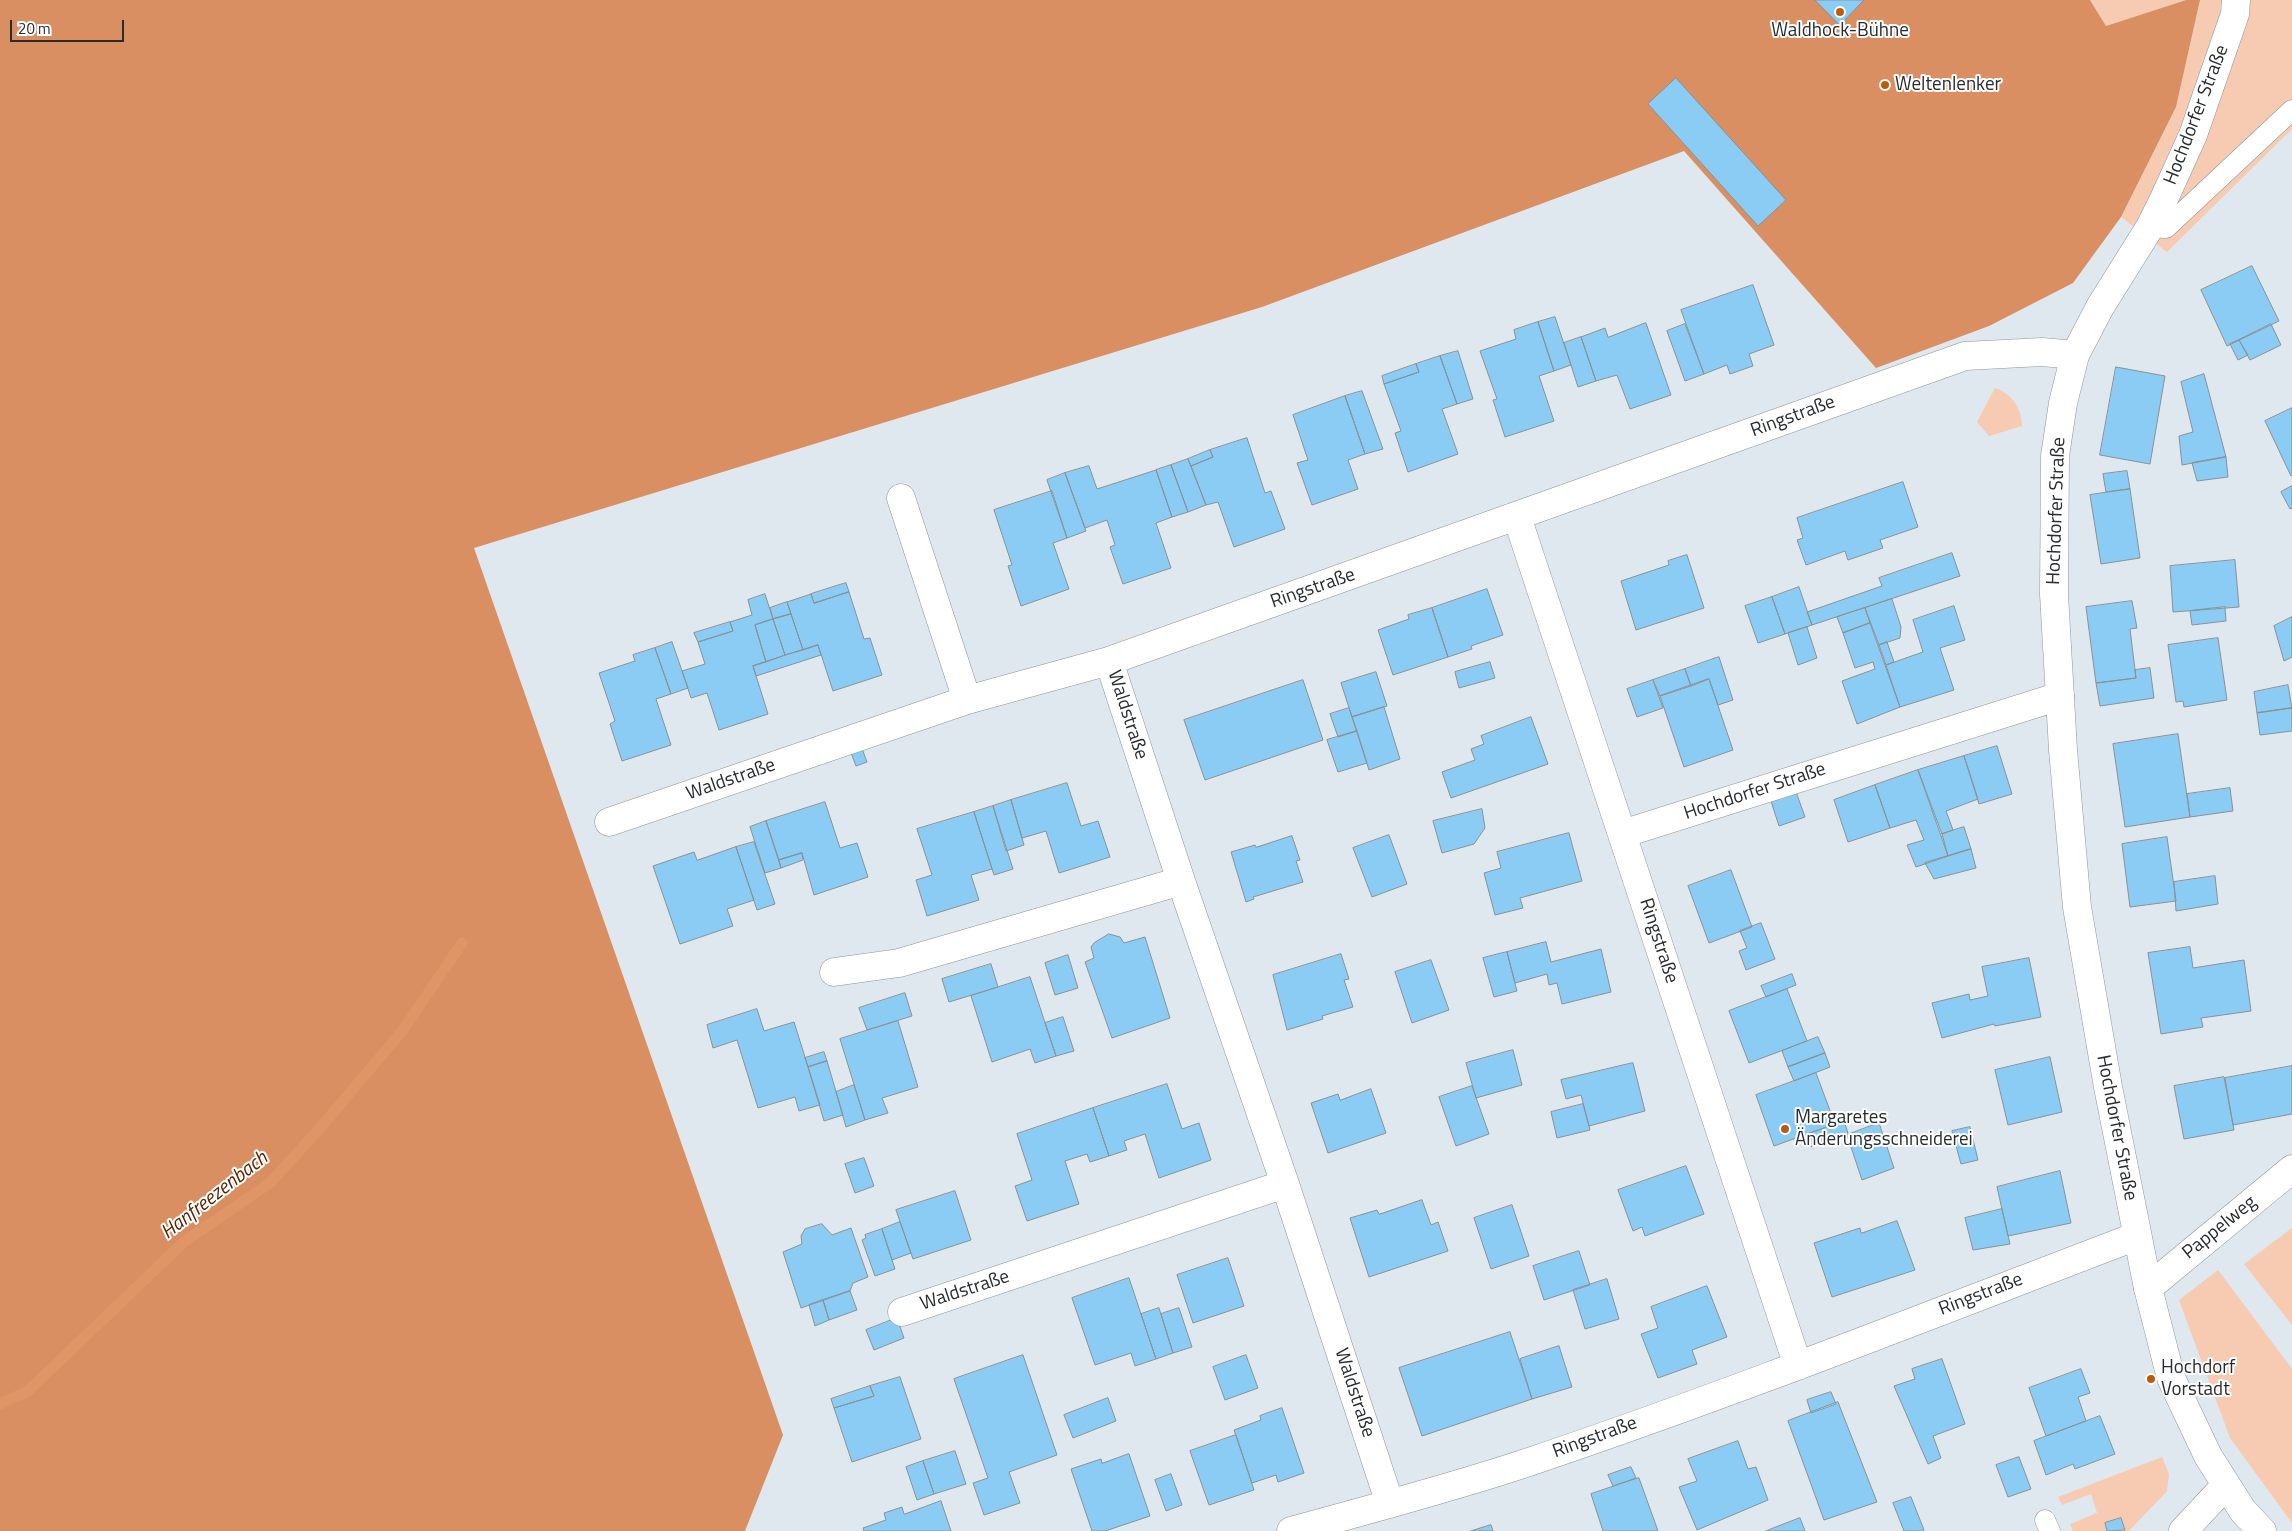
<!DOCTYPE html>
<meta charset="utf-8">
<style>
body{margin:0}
#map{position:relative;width:2292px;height:1531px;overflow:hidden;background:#dee8ee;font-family:"Titillium Web",sans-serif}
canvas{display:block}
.scale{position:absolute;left:10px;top:20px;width:114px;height:22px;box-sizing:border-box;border:2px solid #282c2e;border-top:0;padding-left:6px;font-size:15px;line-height:18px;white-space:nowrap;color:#282c2e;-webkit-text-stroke:4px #fff;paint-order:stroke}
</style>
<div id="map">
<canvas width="2292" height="1531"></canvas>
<div class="scale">20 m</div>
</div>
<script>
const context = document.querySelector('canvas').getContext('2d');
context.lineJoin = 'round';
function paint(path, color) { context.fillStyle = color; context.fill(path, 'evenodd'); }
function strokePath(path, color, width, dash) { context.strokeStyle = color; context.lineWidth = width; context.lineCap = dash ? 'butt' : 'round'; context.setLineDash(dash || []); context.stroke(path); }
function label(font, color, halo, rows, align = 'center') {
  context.font = font + ' "Titillium Web",sans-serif'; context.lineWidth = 4; context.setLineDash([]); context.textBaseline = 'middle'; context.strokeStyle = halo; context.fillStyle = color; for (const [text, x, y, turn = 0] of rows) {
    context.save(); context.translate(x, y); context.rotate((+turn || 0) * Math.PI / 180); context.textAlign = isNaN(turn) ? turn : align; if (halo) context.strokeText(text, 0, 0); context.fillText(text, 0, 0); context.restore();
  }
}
const green = new Path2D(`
 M2090,0H2186L2106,26Z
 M2200,0H2292V129L2167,252L2121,217L2176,107Z
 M1995,388C2013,395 2021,407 2022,426L1989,436L1977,422Z
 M2292,1228V1325L2244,1264Z
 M2218,1270L2292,1369V1523L2230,1438L2179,1300Z
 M2162,1457L2169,1474L2167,1491L2129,1531H2125L2121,1518L2105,1523L2107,1531H2073L2070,1524L2097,1513L2091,1494L2062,1505L2058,1497Z`);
const forest = new Path2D(`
 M0,0H2090L2106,26L2186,0H2200L2176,107L2121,217L2073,283L1989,326L1876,368L1684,151L1262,307L474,548L783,1435L745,1531H0Z`);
const stream = new Path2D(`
 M0,1404L28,1391L185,1241L270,1183L321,1127L403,1030L462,943`);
const building = new Path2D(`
 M1815,0H1864L1840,25Z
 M1676,78L1786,200L1758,226L1648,104Z
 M2252,266L2279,321L2227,346L2201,290Z
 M1753,285L1774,345L1749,354L1753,366L1730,374L1727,365L1704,374L1681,310Z
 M1555,317L1571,365L1554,371L1538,322Z
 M1538,322L1554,371L1539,376L1554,421L1505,437L1493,400L1497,399L1480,351L1516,339L1514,330Z
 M1646,323L1671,395L1630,409L1617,375L1596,381L1581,337L1605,328L1608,337Z
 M1685,324L1704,374L1685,381L1667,331Z
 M2271,324L2281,345L2250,360L2239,340Z
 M1581,337L1596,381L1578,387L1564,343Z
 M2239,340L2248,355L2238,360L2230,344Z
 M1458,351L1473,399L1457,404L1440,356Z
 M1440,356L1457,404L1442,409L1458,454L1408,472L1395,433L1401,431L1384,384L1419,372L1416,364Z
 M1416,364L1419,372L1384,384L1382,376Z
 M2116,367L2165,376L2150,464L2100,455Z
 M2204,374L2226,457L2182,465L2179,436L2193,432L2181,382Z
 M1362,391L1383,449L1365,454L1345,396Z
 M1345,396L1365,454L1348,460L1358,489L1312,505L1297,463L1308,460L1293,415Z
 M2292,408V475L2291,476L2265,421Z
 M1247,438L1265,493L1271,491L1285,529L1234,547L1218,502L1206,505L1191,466L1213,457L1210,450Z
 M1210,450L1213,457L1191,466L1188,459Z
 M2226,457L2228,477L2197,481L2192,463Z
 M1188,459L1206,505L1188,512L1171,465Z
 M1171,465L1188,512L1172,517L1156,470Z
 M1089,466L1097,489L1156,470L1172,517L1156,523L1171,568L1123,584L1110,547L1115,545L1107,520L1085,528L1065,473Z
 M2127,471L2130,489L2106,492L2103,474Z
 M1065,473L1086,531L1067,538L1047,480Z
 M1903,482L1918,527L1880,540L1883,548L1848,560L1845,551L1806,565L1797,540L1803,538L1797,518Z
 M2292,486V508L2290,509L2281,492Z
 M2130,489L2140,558L2101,564L2090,495Z
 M1052,491L1067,538L1053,543L1069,589L1021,606L1008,566L1012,565L994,510Z
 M1952,553L1960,576L1812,625L1807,612L1882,586L1879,578Z
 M1687,555L1704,608L1636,630L1621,581L1669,565L1668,561Z
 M2235,560L2239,607L2173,612L2170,566Z
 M846,583L849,592L814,603L811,594Z
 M1799,587L1812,625L1785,634L1772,597Z
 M1487,589L1503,635L1471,646L1472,649L1448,657L1432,608Z
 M849,592L864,639L870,638L882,675L833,691L818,645L803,650L787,602L811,594L814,603Z
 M765,594L773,619L755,625L766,662L753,666L768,714L719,730L707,693L691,698L682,671L705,664L698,642L733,631L730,622L752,615L748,600Z
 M1772,597L1785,634L1758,643L1745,606Z
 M1892,599L1901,627L1900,638L1879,645L1865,608Z
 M2132,601L2137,628L2130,629L2136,678L2096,683L2086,607Z
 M787,602L791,614L773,619L770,608Z
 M1954,606L1965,640L1940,648L1954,690L1900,707L1886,665L1923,652L1913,620Z
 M2225,607L2226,621L2192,625L2190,611Z
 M1432,608L1448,657L1393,675L1378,630L1409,619L1408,615Z
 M1865,608L1870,623L1843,633L1837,617Z
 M791,614L803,650L785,655L773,619Z
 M2292,617V657L2284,661L2274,626Z
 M773,619L785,655L766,662L755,625Z
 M730,622L733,631L698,642L694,633Z
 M1870,623L1900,707L1857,724L1842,681L1875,669L1873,662L1855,668L1843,633Z
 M1807,627L1817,658L1798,665L1788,633Z
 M2218,638L2227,700L2184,707L2183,701L2176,702L2168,645Z
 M672,642L688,688L671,694L655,648Z
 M1887,642L1894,662L1886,665L1879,645Z
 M818,645L821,655L756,676L753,666Z
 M655,648L671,694L656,699L671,745L622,761L610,724L615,721L599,673L635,661L633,655Z
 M1719,657L1733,700L1718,705L1709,679L1691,686L1685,669Z
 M1490,662L1495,678L1459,688L1455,672Z
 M2150,668L2154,698L2100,706L2096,683L2136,678L2135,670Z
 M1685,669L1691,686L1660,696L1653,680Z
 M1376,672L1387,706L1352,717L1341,683Z
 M1709,679L1733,750L1684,767L1660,696Z
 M1303,680L1323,740L1205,780L1184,720Z
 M1653,680L1663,708L1637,717L1627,689Z
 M2288,685L2292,708L2257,713L2254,692Z
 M1384,707L1400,759L1369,770L1352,717Z
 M1349,708L1357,731L1338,737L1330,714Z
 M2292,708V731L2260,735L2257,713Z
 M1531,717L1548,764L1451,798L1442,772L1475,760L1471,749L1484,744L1481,736Z
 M1357,731L1367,763L1338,772L1327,740Z
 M2178,734L2190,817L2125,827L2113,744Z
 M861,746L867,762L856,766L850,750Z
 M1997,746L2012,794L1979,804L1964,756Z
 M1964,756L1978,799L1946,811L1953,830L1942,834L1918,770Z
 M1918,770L1948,856L1916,867L1907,845L1924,840L1916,820L1890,828L1875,785Z
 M1067,783L1081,826L1098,821L1110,857L1059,873L1046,831L1022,838L1011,800Z
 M1875,785L1890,828L1848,842L1834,800Z
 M2230,788L2233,811L2190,817L2187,794Z
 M1795,789L1805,817L1779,826L1770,798Z
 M1011,800L1024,845L1006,851L993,806Z
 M825,802L840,848L857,843L868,877L814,895L802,853L779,860L766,821Z
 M993,806L1013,869L994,875L974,812Z
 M1482,809L1485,828L1474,844L1442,853L1433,821Z
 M974,812L992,869L971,875L979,900L927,916L916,880L932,875L917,829Z
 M766,821L781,868L765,873L750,827Z
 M1964,827L1971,849L1948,856L1942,834Z
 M1569,833L1582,881L1520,898L1523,908L1495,915L1484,873L1501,868L1497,852Z
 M1389,835L1407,884L1372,897L1353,848Z
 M1292,836L1300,860L1296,861L1303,882L1253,897L1254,899L1246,902L1231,852L1255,845L1256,847Z
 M2167,837L2176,901L2130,907L2122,844Z
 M754,842L775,904L757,910L736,847Z
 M736,847L754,900L727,909L733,926L680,944L653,866L694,852L697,860Z
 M1971,849L1976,868L1934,879L1925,863Z
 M802,853L803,860L781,868L779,860Z
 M1731,870L1752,927L1709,943L1688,886Z
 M2215,876L2218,904L2176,911L2174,882Z
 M1761,923L1775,959L1746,970L1739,951L1747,948L1740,931Z
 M1109,934L1120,937L1124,943L1145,937L1170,1018L1112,1038L1085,962L1094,958L1091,947L1094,943Z
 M1546,942L1551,962L1601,949L1611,992L1562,1004L1557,983L1549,985L1547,974L1515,983L1507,952Z
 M2190,947L2193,968L2244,960L2251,1011L2201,1018L2203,1027L2161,1034L2148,953Z
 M1507,952L1517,991L1494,997L1483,958Z
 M1341,954L1349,979L1344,980L1353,1007L1322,1016L1323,1019L1287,1030L1273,975Z
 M1068,955L1078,988L1055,995L1045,963Z
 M2029,958L2041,1017L1995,1026L1994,1024L1942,1038L1932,1003L1969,994L1970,1000L1988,996L1982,967Z
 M1431,960L1449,1010L1412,1023L1395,972Z
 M991,964L998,987L949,1002L942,979Z
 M1792,974L1796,985L1766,997L1761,986Z
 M1030,977L1056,1056L1035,1063L1030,1049L992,1062L971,996Z
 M1787,989L1807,1041L1749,1063L1729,1011Z
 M905,993L912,1016L867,1030L859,1008Z
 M757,1009L764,1031L794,1022L820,1105L799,1111L795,1097L758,1108L737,1040L713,1048L707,1025Z
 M1063,1017L1074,1051L1056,1056L1045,1023Z
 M898,1021L918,1087L882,1098L888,1113L865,1120L840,1039Z
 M1818,1037L1825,1053L1788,1067L1782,1051Z
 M1513,1050L1522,1085L1476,1098L1466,1063Z
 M824,1052L827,1061L808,1067L805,1058Z
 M1825,1053L1830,1067L1794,1081L1788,1067Z
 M2050,1057L2062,1112L2008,1125L1995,1070Z
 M827,1061L843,1115L824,1121L808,1067Z
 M1633,1063L1645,1111L1589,1126L1581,1095L1566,1099L1561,1080Z
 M2292,1066V1114L2233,1125L2225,1078Z
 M1816,1073L1835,1124L1774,1146L1756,1095Z
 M2224,1077L2234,1130L2184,1139L2174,1086Z
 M1167,1084L1182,1129L1199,1123L1211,1160L1159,1178L1145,1134L1124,1141L1127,1150L1109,1156L1093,1108Z
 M854,1085L865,1120L846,1127L836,1092Z
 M1472,1086L1489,1134L1456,1146L1439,1097Z
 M1371,1089L1386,1133L1328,1153L1311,1103L1338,1094L1340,1100Z
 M1583,1104L1590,1130L1557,1138L1551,1112Z
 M1093,1108L1109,1156L1090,1162L1087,1154L1065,1161L1079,1204L1027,1221L1015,1186L1032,1180L1017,1134Z
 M1844,1121L1848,1133L1811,1147L1806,1135Z
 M1879,1123L1894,1168L1862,1180L1847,1135Z
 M1970,1127L1978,1160L1961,1164L1952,1131Z
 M864,1158L874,1186L855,1193L845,1164Z
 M1686,1166L1704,1214L1645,1236L1642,1227L1633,1231L1618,1190Z
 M2060,1171L2071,1223L2008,1236L1997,1187Z
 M955,1191L971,1240L913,1259L896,1210Z
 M1422,1200L1431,1225L1438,1222L1448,1251L1369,1277L1350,1218L1377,1210L1379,1214Z
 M1512,1205L1529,1256L1491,1269L1474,1218Z
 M2002,1209L2010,1244L1973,1250L1965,1218Z
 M1897,1221L1915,1270L1832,1297L1814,1243L1860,1228L1861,1233Z
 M900,1222L911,1253L892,1260L882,1229Z
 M822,1224L832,1235L851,1228L868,1277L853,1283L850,1291L801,1308L783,1252L802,1244L801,1236L805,1229Z
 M882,1229L895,1269L875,1276L862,1240L866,1238L865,1235Z
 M1579,1251L1590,1285L1544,1300L1533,1266Z
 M1228,1258L1244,1306L1193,1323L1177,1275Z
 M1129,1278L1156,1359L1135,1366L1131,1353L1095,1365L1072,1298Z
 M1607,1279L1619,1319L1585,1329L1573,1290Z
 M1707,1286L1727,1337L1692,1350L1697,1364L1658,1378L1641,1334L1658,1328L1651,1307Z
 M850,1291L857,1310L829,1320L823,1300Z
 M823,1300L829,1320L815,1326L809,1305Z
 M1159,1308L1173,1353L1156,1359L1141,1314Z
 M1179,1308L1192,1347L1173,1353L1161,1314Z
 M897,1318L904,1338L874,1350L866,1330Z
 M1510,1332L1532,1399L1422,1436L1399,1368Z
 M1559,1346L1572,1387L1532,1399L1520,1359Z
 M1023,1355L1057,1455L1009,1472L1020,1503L984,1515L973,1483L988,1478L954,1379Z
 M1246,1355L1258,1388L1225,1400L1213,1367Z
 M1942,1359L1965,1424L1933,1436L1941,1458L1928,1464L1894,1386L1915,1379L1912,1369Z
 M2081,1369L2090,1393L2078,1397L2086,1421L2046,1436L2029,1388Z
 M900,1377L921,1439L852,1462L834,1408L874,1396L870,1386Z
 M870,1386L874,1396L834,1408L831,1399Z
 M1831,1392L1836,1404L1811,1413L1807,1400Z
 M1108,1398L1116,1421L1073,1438L1064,1415Z
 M1838,1402L1877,1502L1824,1520L1788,1421Z
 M1282,1408L1304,1473L1278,1482L1276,1475L1252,1483L1234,1430L1261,1420L1260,1416Z
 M2100,1416L2115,1454L2075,1469L2073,1464L2046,1475L2034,1441Z
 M1236,1435L1254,1490L1209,1505L1190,1451Z
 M1738,1441L1748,1469L1756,1467L1768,1500L1697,1530L1679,1487L1697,1481L1688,1459Z
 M955,1451L966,1484L934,1494L923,1461Z
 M1129,1454L1150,1516L1105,1531H1092L1071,1469L1101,1459L1102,1463Z
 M2019,1457L2031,1489L2008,1497L1996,1465Z
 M923,1461L934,1494L917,1500L906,1467Z
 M1631,1467L1636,1478L1613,1486L1608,1475Z
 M1171,1474L1182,1505L1166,1511L1155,1480Z
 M1639,1478L1658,1531H1603L1591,1494Z
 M1911,1497L1924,1530L1923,1531H1904L1893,1503Z
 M941,1501L951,1531H864L863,1528L886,1520L884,1513L902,1507L904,1514Z
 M1800,1518L1805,1531H1766Z
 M2121,1518L2125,1530L2107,1531L2105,1523Z
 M1491,1525L1493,1531H1471Z`);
const service = new Path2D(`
 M2150,227L2166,228L2292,110
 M2045,1520L2050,1531`);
const minor = new Path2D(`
 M901,498L967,700
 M1517,517L1798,1366
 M1109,661L1181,881L1285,1184L1390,1504
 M609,822L967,700L1109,661L1965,356L2042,352L2075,355
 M1622,834L2060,696
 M834,972L899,963L1181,881
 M2148,1288L2292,1169
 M902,1312L1285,1184
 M1291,1531C1371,1509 1451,1488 1529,1462C1734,1393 1935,1313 2137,1236
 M2183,1531L2226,1485`);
const tertiary = new Path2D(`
 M2236,0L2235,14L2193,135L2163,201L2150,227L2100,307L2075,355L2063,403L2055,456L2054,594L2063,750L2077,907L2108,1087L2148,1288L2171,1378L2208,1456L2243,1511L2262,1531`);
const markers = [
 [1840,12,5,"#ba5c0d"],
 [1885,85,5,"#ba5c0d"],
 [1785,1129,5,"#ba5c0d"],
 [2151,1379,5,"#ba5c0d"]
];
const poiNames = [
 ["Waldhock-Bühne",1840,31,"center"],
 ["Weltenlenker",1895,85],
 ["Margaretes",1795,1118],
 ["Änderungsschneiderei",1795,1140],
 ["Hochdorf",2161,1368],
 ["Vorstadt",2161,1390]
];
const streetNames = [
 ["Hochdorfer Straße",2197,115,-69],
 ["Ringstraße",1793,417,-20],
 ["Hochdorfer Straße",2057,511,-88],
 ["Ringstraße",1313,589,-19],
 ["Waldstraße",1127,715,72],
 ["Waldstraße",731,780,-19],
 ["Hochdorfer Straße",1755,792,-18],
 ["Ringstraße",1658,941,72],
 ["Hochdorfer Straße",2116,1128,79],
 ["Pappelweg",2220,1228,-39],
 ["Waldstraße",965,1291,-18],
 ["Ringstraße",1981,1295,-21],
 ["Waldstraße",1354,1393,72],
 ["Ringstraße",1595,1438,-20]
];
const waterNames = [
 ["Hanfreezenbach",215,1196,-38]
];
paint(green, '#f7cbb1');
paint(forest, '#d98f61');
strokePath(stream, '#df9566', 11);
paint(building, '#8bccf4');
strokePath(building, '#889197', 1);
strokePath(service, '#8d969c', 21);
strokePath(minor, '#8d969c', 29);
strokePath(tertiary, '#8d969c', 29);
strokePath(service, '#fff', 20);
strokePath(minor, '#fff', 28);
strokePath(tertiary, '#fff', 28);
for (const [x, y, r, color] of markers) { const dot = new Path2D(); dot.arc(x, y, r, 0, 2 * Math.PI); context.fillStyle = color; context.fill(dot); strokePath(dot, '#fff', 2); }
label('19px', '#282c2e', '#fff', poiNames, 'left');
label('19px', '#282c2e', '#fff', streetNames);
label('italic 20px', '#542500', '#fff', waterNames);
</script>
